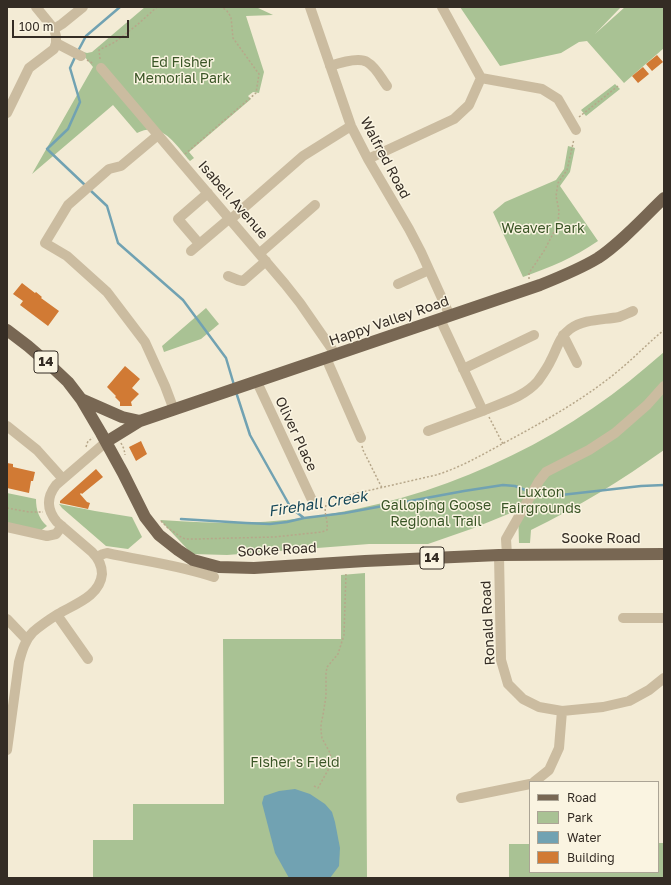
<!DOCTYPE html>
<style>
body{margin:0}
#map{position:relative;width:671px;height:885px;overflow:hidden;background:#f3ebd5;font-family:"Golos Text",sans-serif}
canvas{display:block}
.frame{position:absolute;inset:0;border:8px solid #342c24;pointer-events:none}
.legend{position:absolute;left:529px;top:781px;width:130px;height:92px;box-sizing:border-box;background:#faf4e1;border:1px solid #aba495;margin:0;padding:5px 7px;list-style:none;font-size:12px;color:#342c24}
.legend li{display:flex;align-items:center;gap:8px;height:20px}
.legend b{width:20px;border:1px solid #aba495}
.scale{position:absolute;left:12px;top:20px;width:117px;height:18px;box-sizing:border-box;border:2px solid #342c24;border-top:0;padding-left:5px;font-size:12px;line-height:14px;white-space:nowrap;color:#342c24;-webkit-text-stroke:3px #faf4e1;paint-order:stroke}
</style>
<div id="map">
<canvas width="671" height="885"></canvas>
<div class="frame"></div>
<ul class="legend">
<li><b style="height:5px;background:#786753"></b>Road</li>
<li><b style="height:11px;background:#a9c294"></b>Park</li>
<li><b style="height:11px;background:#71a2b2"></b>Water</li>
<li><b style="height:11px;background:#d17a34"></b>Building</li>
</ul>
<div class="scale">100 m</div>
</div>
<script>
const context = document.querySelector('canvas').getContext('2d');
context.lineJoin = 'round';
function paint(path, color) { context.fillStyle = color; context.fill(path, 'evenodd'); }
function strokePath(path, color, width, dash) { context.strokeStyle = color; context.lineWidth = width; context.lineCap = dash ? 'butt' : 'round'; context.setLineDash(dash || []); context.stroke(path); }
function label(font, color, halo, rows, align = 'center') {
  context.font = font + ' "Golos Text",sans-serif'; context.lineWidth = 3; context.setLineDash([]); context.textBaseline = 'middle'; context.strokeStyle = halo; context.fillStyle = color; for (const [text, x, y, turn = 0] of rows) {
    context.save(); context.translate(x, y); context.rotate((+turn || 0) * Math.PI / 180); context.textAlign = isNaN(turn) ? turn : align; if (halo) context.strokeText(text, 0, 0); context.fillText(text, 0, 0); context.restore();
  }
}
const green = new Path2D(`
 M145,7H256L273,15L246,16L264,72L259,93L253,92L248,96L251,99L189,152L194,158L190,161C176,145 162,120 137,133L113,105L32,174L93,67L80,51L87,53L92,52Z
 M460,7H621L595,34L625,7H664V48L624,83L587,41L579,42L561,53L500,66Z
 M615,84L620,89L586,116L581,110Z
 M568,146L575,148L570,172L560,186L598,241C573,258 551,267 523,277L493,212L505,202L556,180L564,169Z
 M206,308L219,324L201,339L164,352L162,346Z
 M664,352V450C622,480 578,507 531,530L530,543H519L518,510L474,528L428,544H369L227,555L192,554L160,520C188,522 215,523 242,523C366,519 490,479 593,408C618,391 641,372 664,352Z
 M7,493L36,499C36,510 39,519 47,526L39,532L7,525Z
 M59,504L95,511L132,517L142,537L128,549L106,546L62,508Z
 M365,573L367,878H93V840H133V804H224L223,639H341V575Z
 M658,843H664V878H509V844H530V872H658Z`);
const water = new Path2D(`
 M295,789L310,794L325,804L332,812L335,822L340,848L339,866L330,878H289L275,853L262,803L264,796L279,791Z`);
const stream = new Path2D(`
 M78,51L86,36L120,7
 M76,55L70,68L80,102L68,129L47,149L86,186
 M90,190L107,206L118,243L183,300L226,358L234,385
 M236,392L250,435L291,508L304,518
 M536,495L552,496L641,486L664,485
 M181,519L246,523L270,524L287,522L304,518L345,513L464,491L503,485L515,486L528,491`);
const building = new Path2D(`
 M657,55L663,62L652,71L646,64Z
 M643,67L649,74L638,83L632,76Z
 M22,283L35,293L36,292L42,297L41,298L59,311L48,326L20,305L23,301L13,294Z
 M125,366L140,379L132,388L139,394L131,402L132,406H120V402L115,397L116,396L107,387Z
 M141,441L147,454L136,461L129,447Z
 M7,463L13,464V467L35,472L33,481H31L29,493L7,488Z
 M96,469L103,477L82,494L81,493L80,494L87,502L90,503L88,509L60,503V501Z`);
const path = new Path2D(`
 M100,59L99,50L115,42L137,25L157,7
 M87,60L94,64
 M579,117L618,86
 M185,154L256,93L259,74L233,38L231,17L227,11L222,7
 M529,279V273L544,251L554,232L558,223L559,211L556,196L558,183L567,170L574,139
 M489,417L503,444
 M121,443L124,449L125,455
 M362,446L363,450L382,488
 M86,447L88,441L93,438
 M7,508L29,512H43
 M161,521L168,528L181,537L185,539H196L274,537L322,532L327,530C329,517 319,507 332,499L436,475C459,468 480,456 502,444C543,422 583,400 618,371C634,358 648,343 664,330
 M314,786L318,788L332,763L330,753L322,738L321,731V724L323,715L326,696V673L327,667L338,654L344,635L346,572`);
const minor = new Path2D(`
 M36,7L54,29
 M310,7L351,126L368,159L409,229L421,252L450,316
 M442,7L481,78
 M56,43L81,56
 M330,66C339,63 359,57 367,62C376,67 381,78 387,86
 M101,68L285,284L300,303L336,355
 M481,78L542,89L558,99L576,130
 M7,113L29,68L54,49L56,43V36L54,29L62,24L83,7
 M158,135L121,166L109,169L68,205L45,243L67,256L107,292L145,342L165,386L174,410
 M368,159L454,119L469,105L481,78
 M231,219L303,156L351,126
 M196,240L178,219L208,193
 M191,251L230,218
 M260,253L315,205
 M228,276L238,280L243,281L266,261
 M398,284L429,270
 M440,319L483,411
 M563,335L577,363
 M326,358L361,438
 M463,369L534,335
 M257,382L311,498
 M7,426L37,450L63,479
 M428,431C447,424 466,417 485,410C504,402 524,397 538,381C543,374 548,367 551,360C557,349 559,337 570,329C584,319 603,320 619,317C624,315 629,313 633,311
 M7,527L47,536L56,534L62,526
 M499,555L501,660L508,684L523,699L539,707L562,711L603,707L629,701L649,690L664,678
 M507,555L506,539L539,481L546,472L589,450L615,433L647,405L664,386
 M97,557L103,554L107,553C143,561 179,565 214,577
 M57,615L88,659
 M623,618H664
 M7,619L27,640
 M7,750L19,662C22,651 25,640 33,632C41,625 50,619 58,614C75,604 100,596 102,574C102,565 98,558 92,552L57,522C47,510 46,498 56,485L106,442
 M534,782L549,770L559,748L562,711
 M461,798L530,784`);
const major = new Path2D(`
 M7,330L28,346L50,365L68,382L81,399L101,433L123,473L145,517L159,535L178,550L193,560L219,567L254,568L365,561L499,555L664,554
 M81,399L122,417L140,421
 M106,442L140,421L540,285C560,277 580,269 598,258C622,242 643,218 664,198`);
const shields = [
 [46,362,24],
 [432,558,24]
];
const shieldNames = [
 ["14",46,362],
 ["14",432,558]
];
const parkNames = [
 ["Ed Fisher",182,63],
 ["Memorial Park",182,79],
 ["Weaver Park",543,229],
 ["Luxton",541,493],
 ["Fairgrounds",541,509],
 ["Galloping Goose",436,506],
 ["Regional Trail",436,522],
 ["Fisher's Field",295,763]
];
const streetNames = [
 ["Walfred Road",385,158,62],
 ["Isabell Avenue",233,200,49],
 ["Happy Valley Road",389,321,-19],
 ["Oliver Place",296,434,65],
 ["Sooke Road",601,539],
 ["Sooke Road",277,550,-3],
 ["Ronald Road",488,623,-93]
];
const waterNames = [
 ["Firehall Creek",318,504,-9]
];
paint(green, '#a9c294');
paint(water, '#71a2b2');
strokePath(stream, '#71a2b2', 2.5);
paint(building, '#d17a34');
strokePath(path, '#b7a78a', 1.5, [2, 2]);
strokePath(minor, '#cbbca0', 10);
strokePath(major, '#786753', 12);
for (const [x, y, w] of shields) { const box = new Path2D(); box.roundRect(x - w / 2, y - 11, w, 22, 3); context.fillStyle = '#faf4e1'; context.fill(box); strokePath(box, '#342c24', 1); }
label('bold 13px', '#342c24', null, shieldNames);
label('14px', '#3a5526', '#faf4e1', parkNames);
label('14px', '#342c24', '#faf4e1', streetNames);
label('italic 15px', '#164759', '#faf4e1', waterNames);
</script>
